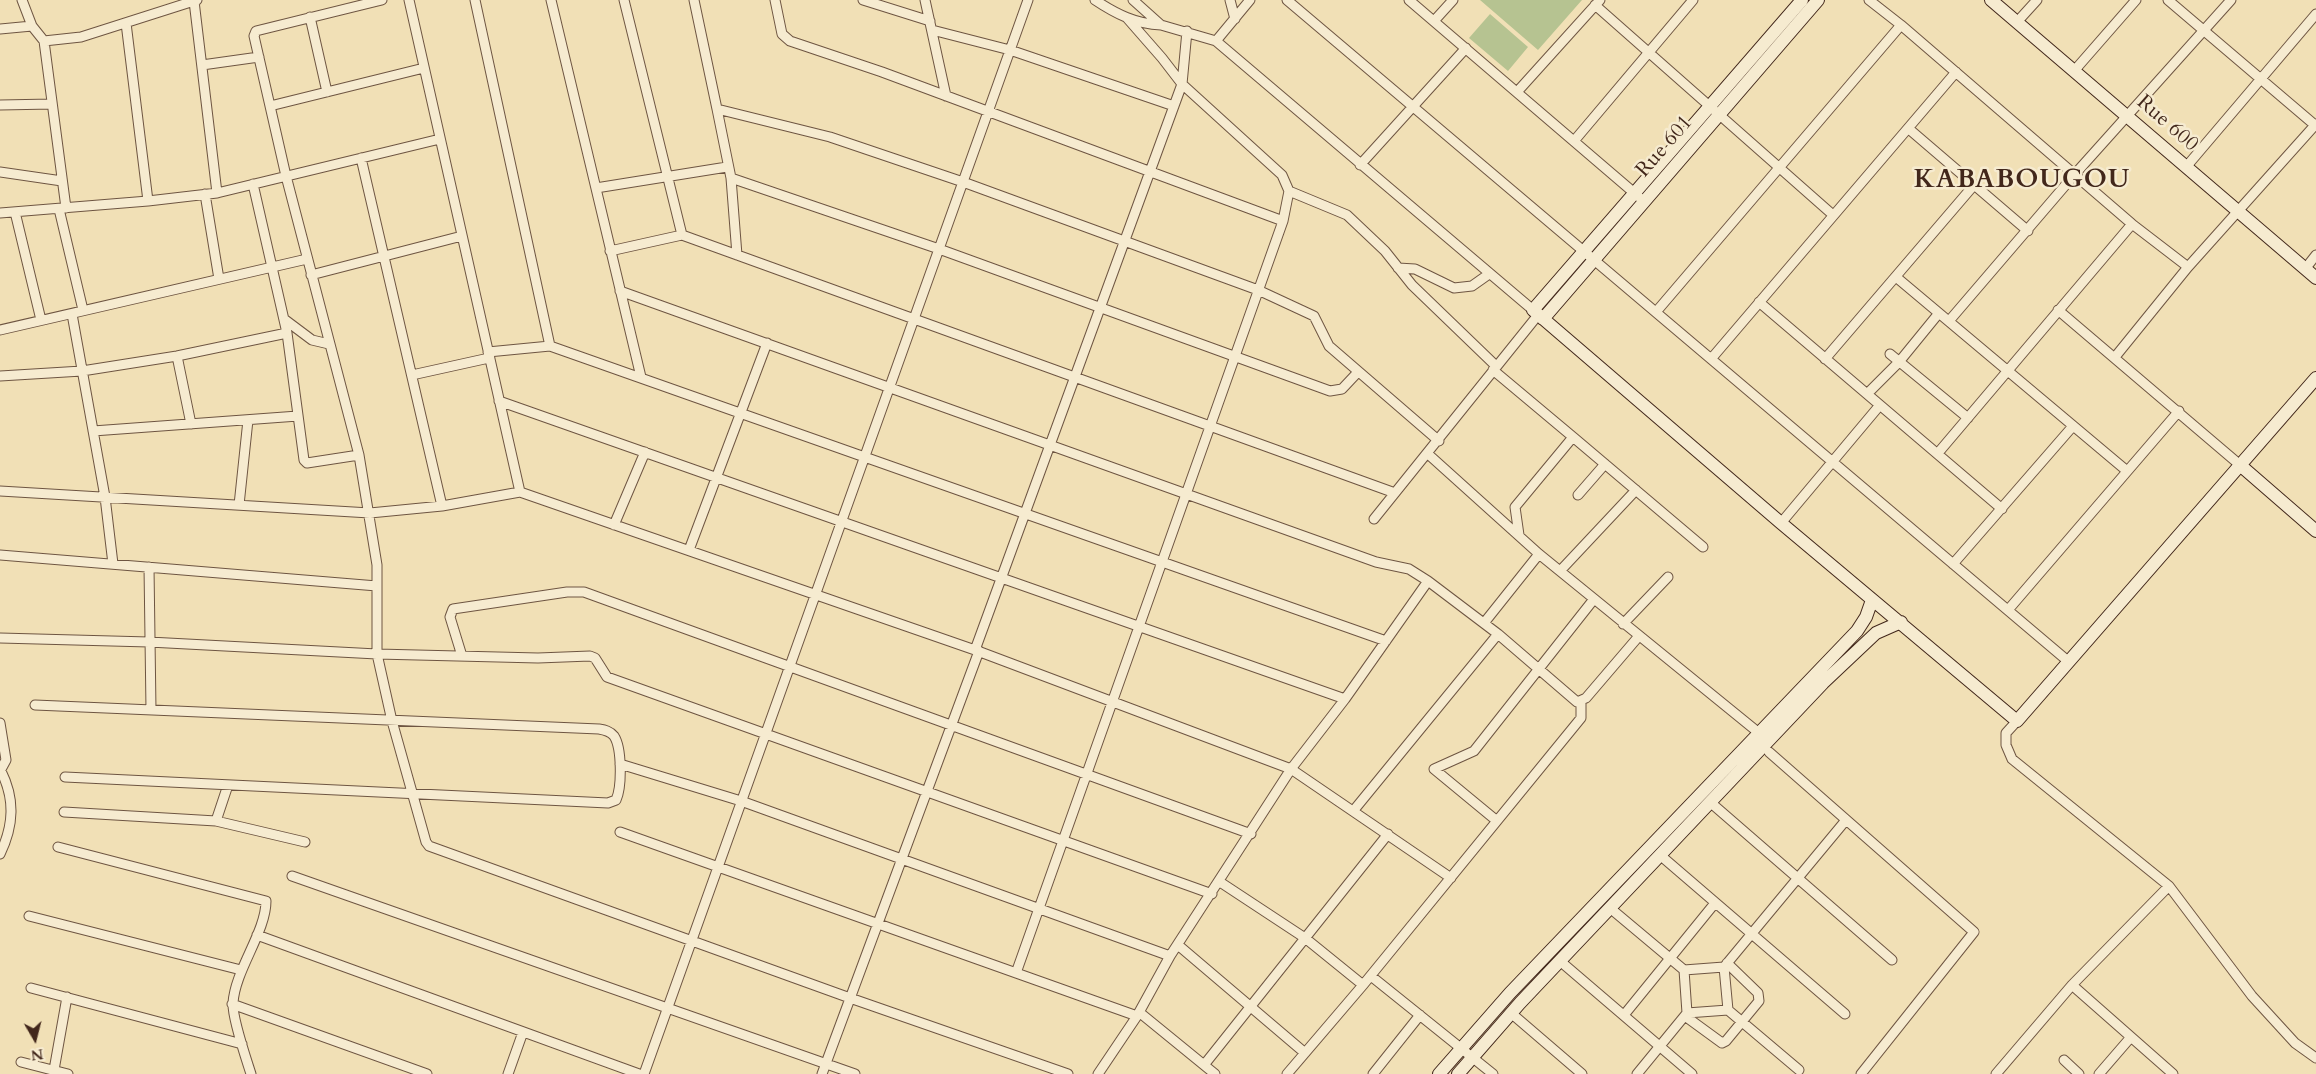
<!DOCTYPE html>
<style>
body{margin:0}
#map{position:relative;width:2316px;height:1074px;overflow:hidden;background:#f1e0b6;font-family:Cardo,serif}
canvas{display:block}
.north{position:absolute;left:10px;top:1014px;width:50px;height:50px;-webkit-text-stroke:4px #f6ebd0;paint-order:stroke;rotate:172deg;font-size:14px;font-weight:700;line-height:20px;text-align:center;color:#42271b}
.north::after{content:'';display:block;margin:auto;width:18px;height:22px;background:#42271b;clip-path:polygon(50% 0,100% 100%,50% 72%,0 100%)}
</style>
<div id="map">
<canvas width="2316" height="1074"></canvas>
<div class="north">N</div>
</div>
<script>
const context = document.querySelector('canvas').getContext('2d');
context.lineJoin = 'round';
function paint(path, color) { context.fillStyle = color; context.fill(path, 'evenodd'); }
function strokePath(path, color, width, dash) { context.strokeStyle = color; context.lineWidth = width; context.lineCap = dash ? 'butt' : 'round'; context.setLineDash(dash || []); context.stroke(path); }
function label(font, color, halo, rows, align = 'center') {
  context.font = font + ' Cardo,serif'; context.lineWidth = 5; context.setLineDash([]); context.textBaseline = 'middle'; context.strokeStyle = halo; context.fillStyle = color; for (const [text, x, y, turn = 0] of rows) {
    context.save(); context.translate(x, y); context.rotate((+turn || 0) * Math.PI / 180); context.textAlign = isNaN(turn) ? turn : align; if (halo) context.strokeText(text, 0, 0); context.fillText(text, 0, 0); context.restore();
  }
}
const green = new Path2D(`
 M1480,0H1582L1538,50Z
 M1490,14L1528,47L1508,71L1469,38Z`);
const street = new Path2D(`
 M22,0L32,26L44,41L81,37L197,0
 M382,0L256,31L254,36L286,176L359,455L377,565V654L392,721L426,842L429,846L850,998L1068,1074
 M409,0L520,492
 M475,0L550,346
 M551,0L641,377
 M624,0L682,235
 M694,0L717,109L830,137L963,182L1258,290L1314,316L1329,346L1439,441
 M775,0L782,34L790,41L882,72L1283,221
 M863,0L930,21
 M925,0L946,96
 M1095,0C1116,14 1136,24 1161,25
 M1133,0L1161,25L1216,41L1533,310
 M1230,0L1235,19
 M1287,0L2069,662
 M1409,0L1639,197
 M1869,0L1901,25L2132,224L2188,267
 M2168,0L2316,126
 M194,1L217,193
 M1595,5L1833,215
 M310,17L327,92
 M1434,21L1453,0
 M2017,22L2037,0
 M126,23L148,201
 M0,29L32,26
 M932,30L1010,50L1174,106
 M44,41L66,208
 M1216,41L1250,0
 M202,65L259,57
 M2074,71L2136,0
 M1517,92L1600,0
 M0,105L52,104
 M270,106L424,68
 M717,109L731,178L737,255
 M1909,129L2028,231
 M1574,141L1693,0
 M361,158L442,506
 M1360,165L1466,48
 M2186,167L2316,14
 M0,172L62,181
 M731,178L939,249L1330,391L1342,389L1358,372
 M253,184L287,333L304,460L307,463L359,455
 M596,188L727,167
 M1289,191L1347,215L1385,251L1412,285L1496,366
 M205,194L219,279
 M59,209L83,310
 M15,212L41,320
 M0,213L148,201L217,193L440,139
 M610,251L682,235L1395,493
 M1398,268L1415,269L1454,288L1472,286L1489,274
 M2305,269L2316,255
 M311,275L462,236
 M1896,277L2127,471
 M620,291L1376,562L1409,569L1428,581L1345,699L1291,769L1170,956L1137,1016L1098,1074
 M1759,302L2002,509
 M2058,310L2240,465
 M1656,312L1901,25
 M72,314L105,497L113,564
 M284,319L312,340L329,344
 M1949,321L2075,174L2231,0
 M0,330L307,259
 M488,352L550,346L1386,641
 M1890,354L1968,418
 M177,356L191,424
 M2115,357L2188,267L2316,124
 M1711,359L1956,72
 M1825,359L1974,185
 M1493,370L1573,437L1515,507L1519,535
 M412,375L489,358
 M0,376L82,371L177,356L287,333
 M1867,394L1899,362L1939,313
 M499,401L1345,699
 M93,431L298,416
 M1573,437L1703,547
 M1938,453L2132,224
 M1428,454L1539,554L1759,733
 M0,491L370,513L442,506L520,492L975,650L1291,769L1451,878
 M1578,495L1605,464
 M239,505L248,420
 M1374,519L1538,315
 M1781,523L1880,405
 M614,525L645,452
 M689,550L767,343
 M0,555L377,586
 M1953,564L2073,426
 M149,567L151,710
 M1560,571L1636,490
 M1428,581L1498,634L1577,702L1586,698L1639,636
 M2008,610L2179,411
 M1484,623L1539,554
 M1623,624L1668,577
 M0,638L149,642L377,654L538,658L590,656L595,658L607,677L1212,894
 M975,650L1182,84L1187,31
 M462,656L450,617L453,609L567,592H584L1251,834
 M35,705L599,729C605,730 610,731 614,736C622,748 622,787 616,800L608,803L65,777
 M2017,721L2006,733V745L2012,759L2169,886L2252,996L2295,1043L2316,1058
 M0,723L6,760L0,771
 M1769,752L1974,932L1861,1074
 M620,764L741,801L1170,956
 M1710,802L1892,960
 M1354,810L1498,634
 M64,812L216,821L305,842
 M216,821L228,785
 M1497,821L1434,769L1474,751L1594,599
 M620,832L1137,1016
 M58,847L266,901C266,932 235,970 233,1003C232,1018 246,1058 251,1074
 M0,854C14,825 15,799 1,771
 M1660,855L1845,1014
 M292,876L855,1074
 M1220,882L1305,938L1363,985
 M1610,908L1684,970
 M29,916L241,970
 M257,935L639,1074
 M1178,945L1305,1053
 M1560,961L1692,1074
 M1724,967L1846,820
 M1016,973L1283,221L1289,191L1282,175L1182,84L1162,58L1127,18
 M1371,976L1493,1074
 M2072,985L2173,1074
 M31,988L242,1044
 M232,1004L427,1074
 M1728,1010L1799,1070
 M1139,1012L1215,1074
 M1511,1013L1582,1074
 M1624,1015L1715,903
 M1685,1016L1722,1043L1726,1041L1759,1001L1758,993L1727,963
 M2064,1060L2079,1074
 M21,1062L68,1074
 M1204,1065L1388,834
 M54,1070L67,997
 M508,1074L523,1032
 M644,1074L1028,0
 M822,1074L979,651
 M1287,1074L1363,985L1581,718V702
 M1373,1074L1420,1015
 M1637,1074L1687,1013L1684,970L1724,967L1728,1010L1687,1013
 M1996,1074L2072,985L2169,886
 M2099,1074L2131,1037`);
const secondary = new Path2D(`
 M1802,0L1533,310L1781,523L2017,721L2316,378
 M1991,0L2316,278
 M1543,319L1818,0
 M2240,465L2316,531
 M1439,1074L1510,993L1857,631L1866,617L1872,600
 M1458,1074L1520,1003L1823,683L1876,633L1901,622`);
const streetNames = [
 ["Rue 600",2167,124,41],
 ["Rue 601",1665,147,-49]
];
const districtNames = [
 ["KABABOUGOU",2022,181]
];
paint(green, '#b6c391');
strokePath(street, '#6e5542', 11);
strokePath(secondary, '#42271b', 14);
strokePath(street, '#f6ebd0', 9);
strokePath(secondary, '#f6ebd0', 12);
label('21px', '#42271b', '#f6ebd0', streetNames);
context.letterSpacing = '1px';
label('bold 26px', '#42271b', '#f6ebd0', districtNames);
context.letterSpacing = '0px';
</script>
